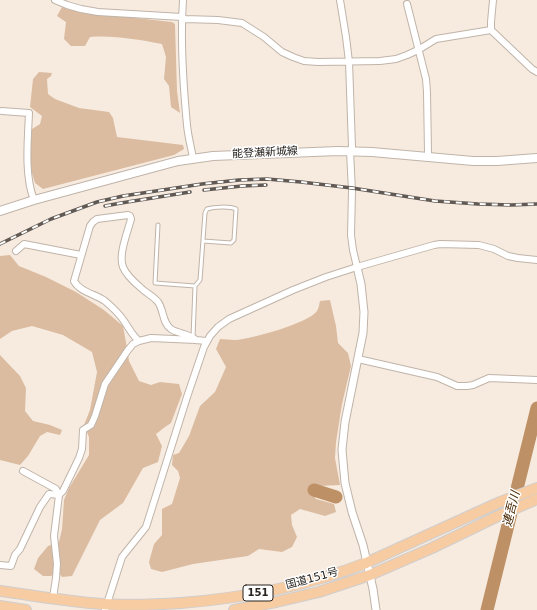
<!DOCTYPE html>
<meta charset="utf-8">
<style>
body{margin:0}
canvas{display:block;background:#f7ebe0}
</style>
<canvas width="537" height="610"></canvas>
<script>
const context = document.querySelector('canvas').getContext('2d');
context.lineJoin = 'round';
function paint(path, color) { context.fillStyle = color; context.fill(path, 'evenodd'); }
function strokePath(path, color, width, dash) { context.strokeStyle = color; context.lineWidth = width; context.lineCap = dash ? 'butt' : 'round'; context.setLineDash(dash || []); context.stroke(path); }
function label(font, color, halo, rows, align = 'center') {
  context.font = font + ' "DejaVu Sans","Noto Sans JP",sans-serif'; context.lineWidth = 3; context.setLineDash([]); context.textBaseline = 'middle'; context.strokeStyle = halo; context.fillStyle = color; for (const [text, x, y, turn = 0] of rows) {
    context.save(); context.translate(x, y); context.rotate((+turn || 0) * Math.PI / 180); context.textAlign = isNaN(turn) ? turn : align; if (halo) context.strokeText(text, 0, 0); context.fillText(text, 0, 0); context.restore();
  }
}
const green = new Path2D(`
 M62,7L80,12L172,22L175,24L177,91L180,113L171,107L169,86L164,79L166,57L162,44C140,40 113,35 90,37L85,46H71L64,39L66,22L57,16Z
 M39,72L52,73L51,76L47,79L48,94L55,99L79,108L109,112L113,118L117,137L183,145L184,149L174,155L43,189L35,183L29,163L32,129L40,124L42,116L30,107L33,79Z
 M10,255L19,266L46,277L76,292L104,310L123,326L127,348L129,361L139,381L151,385L160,382L179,384L182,394L171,423L165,427L156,434L162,446L158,462L143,468L123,503L100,520L72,576L62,577L58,572L51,576H43L34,569L38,558L48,546L59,542L62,529L64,500L69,488L89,455V437L84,425L90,410L97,372L92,352L63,335L32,326L12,331L0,339V256Z
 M330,300L336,326L338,343L348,353L351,366L342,404L336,442L335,458L340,485L319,486L310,491L316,499L334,504L336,512L325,516L300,509L291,515L292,525L297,537L292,547L282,552L259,549L248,556L193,564L162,572L151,569L149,562L154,544L162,535V509L172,504L180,478L178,471L172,465L173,455L179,453L189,436L200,406L215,392L226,367L216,349L220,339C225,339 230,340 235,340C251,339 309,323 317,311C319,308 319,304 320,301Z
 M0,355L20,376L26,388L25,411L33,421L50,425L62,430L60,435L47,432L40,436L28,456L20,465L0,460Z`);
const river = new Path2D(`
 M314,490L336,497
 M487,610L537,408`);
const service = new Path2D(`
 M158,225L155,283L195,286
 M193,337L195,286L200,280L205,213L207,209C214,207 229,206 236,209L234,240L231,243L203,241`);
const minor = new Path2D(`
 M55,0L67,5L81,9L98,12L182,17L185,19L218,20L242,23L264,37L282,52L293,57L304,61L318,62L380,61L396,59L407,55L418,50L436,39L491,30
 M183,0C180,42 183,83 187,125C188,136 191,147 193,158
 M340,0L346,37L349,62L352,147L350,151L352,191L351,235L353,250L357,267
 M493,0L491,22V30L532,69L537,72
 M407,4L426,79L427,92L428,153V157
 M2,111L29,113C28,139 24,175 34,200
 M16,251L24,244L81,255
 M139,341C132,335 129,328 124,321C119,313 112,307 105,301C95,294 80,292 74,281L90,226L93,222L97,219L128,215L130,216L131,219C128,231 118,255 123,267C126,275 134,282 141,288C146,293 153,296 158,302C164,310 162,323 171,329C178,334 189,333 196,340
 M358,359L437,377L457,386H467L473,385L489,378L537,380
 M23,471L56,489L59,495L54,536L57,564L56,578L53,598
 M0,565L11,566L15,555L20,549L40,507L49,494L59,495L63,491L79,458L82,449L83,430L91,425L95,416L105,384L128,350L133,344L139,341L151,338L196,340L206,341
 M105,610L122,557L146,527L187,397L204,347L210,336L218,327L229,319L293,290L326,277L357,267L434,245L440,244L479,245L494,249L508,256L518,258L537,260`);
const tertiary = new Path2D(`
 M357,267L361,284L364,312L363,333L345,422L342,450L345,483L352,512L363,545L373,589L376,610`);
const secondary = new Path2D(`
 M0,211L34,200L178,161L213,156L338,151L372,152L473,161H497L537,158`);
const trunk = new Path2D(`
 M0,591C30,595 60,600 90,603C120,606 151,605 181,603C244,598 307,586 366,563L500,502L537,488
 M0,606L26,610
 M234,610L276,602L319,592L370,575L432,548L498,516L537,499`);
const rail = new Path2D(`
 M204,190L242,186L266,185
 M105,206L121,203L190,192
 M0,244L51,219L97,202L123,196L202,184L239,180L267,179L301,182L352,188L435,201L478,204L511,205L537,204`);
const shields = [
 [258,593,30]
];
const shieldNames = [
 ["151",258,593]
];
const streetNames = [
 ["能登瀬新城線",265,153,-3],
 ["国道151号",312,579,-15]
];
const waterNames = [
 ["連吾川",512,509,-76]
];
paint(green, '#dbbca0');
strokePath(river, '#be9065', 13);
strokePath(service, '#c0b4a9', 5);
strokePath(minor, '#c0b4a9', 8);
strokePath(tertiary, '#c0b4a9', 9);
strokePath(secondary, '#c0b4a9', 10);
strokePath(trunk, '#cfcece', 12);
strokePath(service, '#fff', 3);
strokePath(minor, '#fff', 6);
strokePath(tertiary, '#fff', 7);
strokePath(secondary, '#fff', 8);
strokePath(trunk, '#f8cca3', 10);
strokePath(rail, '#615a54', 3.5);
strokePath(rail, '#fff', 2, [6]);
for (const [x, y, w] of shields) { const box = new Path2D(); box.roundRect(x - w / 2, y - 8, w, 16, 3); context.fillStyle = '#fff'; context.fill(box); strokePath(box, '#27221e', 1); }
label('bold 10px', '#27221e', null, shieldNames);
label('11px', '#27221e', '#fff', streetNames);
label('italic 12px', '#492905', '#fff', waterNames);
</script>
